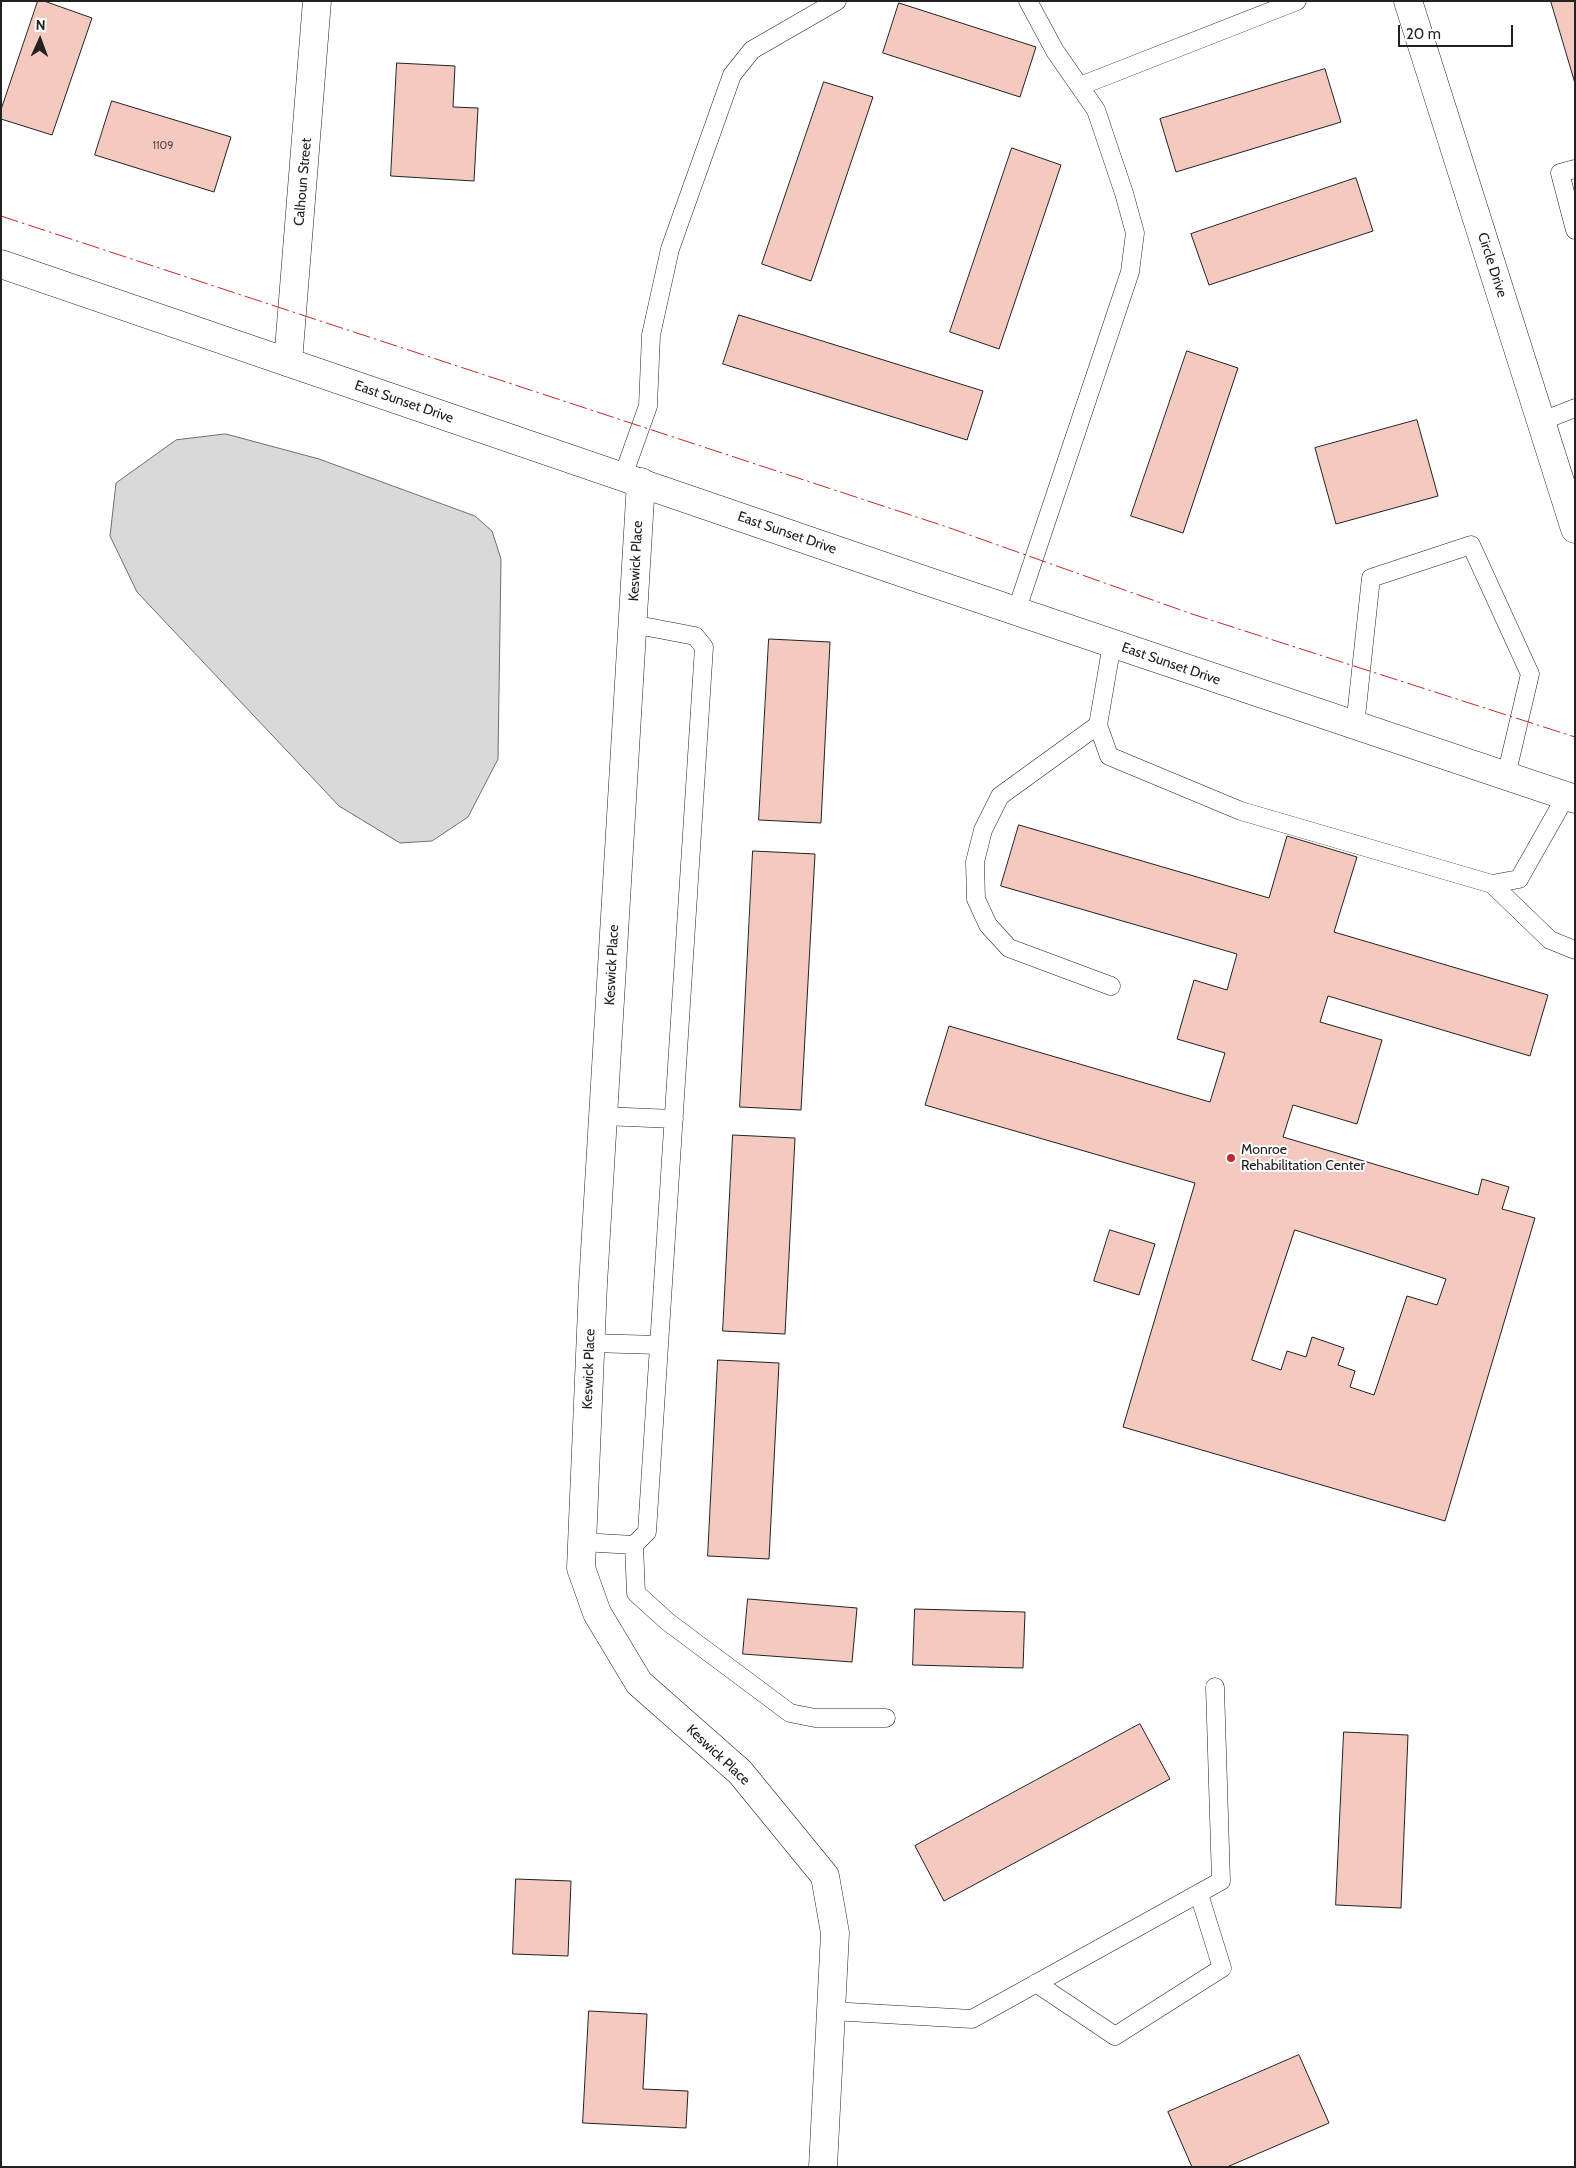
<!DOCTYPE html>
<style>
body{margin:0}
#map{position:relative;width:1576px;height:2168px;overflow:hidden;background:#fff;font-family:Cabin,sans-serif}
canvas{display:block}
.frame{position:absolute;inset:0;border:2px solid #222;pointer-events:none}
.north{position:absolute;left:15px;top:15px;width:50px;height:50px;-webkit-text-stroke:4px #fff;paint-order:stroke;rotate:2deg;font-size:14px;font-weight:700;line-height:20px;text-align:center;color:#222}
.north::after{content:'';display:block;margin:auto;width:18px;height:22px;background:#222;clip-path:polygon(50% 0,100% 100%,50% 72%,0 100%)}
.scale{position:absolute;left:1398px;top:25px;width:115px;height:22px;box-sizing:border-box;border:2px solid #222;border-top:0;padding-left:6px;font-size:15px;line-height:18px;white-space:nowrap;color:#222;-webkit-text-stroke:4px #fff;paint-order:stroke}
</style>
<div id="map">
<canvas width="1576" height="2168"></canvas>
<div class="frame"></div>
<div class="north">N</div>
<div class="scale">20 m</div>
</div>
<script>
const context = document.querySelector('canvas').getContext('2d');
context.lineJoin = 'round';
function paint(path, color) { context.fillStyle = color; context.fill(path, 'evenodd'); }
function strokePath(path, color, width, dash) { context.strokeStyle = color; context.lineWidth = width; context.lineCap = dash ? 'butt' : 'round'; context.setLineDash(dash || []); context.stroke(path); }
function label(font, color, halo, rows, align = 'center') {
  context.font = font + ' Cabin,sans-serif'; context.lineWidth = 4; context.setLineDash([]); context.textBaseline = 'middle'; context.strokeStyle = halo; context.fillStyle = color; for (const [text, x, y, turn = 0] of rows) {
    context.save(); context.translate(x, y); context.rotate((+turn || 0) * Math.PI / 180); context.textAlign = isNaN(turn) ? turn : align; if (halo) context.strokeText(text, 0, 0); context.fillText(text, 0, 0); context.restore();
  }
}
const water = new Path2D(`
 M226,434L319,459L475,516L492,531L501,559L498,759L468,817L432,841L400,843L339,806L137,592L110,536L116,483L176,440Z`);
const building = new Path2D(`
 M38,1H44L92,18L52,135L1,119V110Z
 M1551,1H1575V83Z
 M899,3L1036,47L1020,97L883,53Z
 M397,63L455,66L453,107L478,108L474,181L391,176Z
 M1325,69L1341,122L1176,172L1160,119Z
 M824,82L873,97L811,281L762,264Z
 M112,101L231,137L214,192L95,155Z
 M1012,148L1061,165L999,349L950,332Z
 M1356,178L1373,231L1209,285L1191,234Z
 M739,315L983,391L967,440L723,364Z
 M1187,351L1238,368L1183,533L1131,516Z
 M1417,420L1438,496L1336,524L1315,448Z
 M769,639L830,642L821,823L759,820Z
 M1019,825L1269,898L1287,836L1357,857L1334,932L1548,995L1530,1056L1328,996L1320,1022L1382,1040L1357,1124L1293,1105L1283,1137L1478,1195L1482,1179L1509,1187L1502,1209L1535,1218L1445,1521L1123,1427L1195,1183L925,1105L949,1026L1210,1102L1225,1053L1177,1039L1194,980L1227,990L1237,954L1001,886ZM1295,1230L1446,1279L1437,1305L1407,1296L1374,1395L1350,1387L1355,1371L1338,1365L1344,1348L1312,1337L1306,1357L1287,1351L1281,1370L1252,1360Z
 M753,851L815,854L801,1110L740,1107Z
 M733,1135L795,1138L785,1334L723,1331Z
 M1110,1230L1155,1244L1139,1295L1094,1281Z
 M718,1360L779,1363L769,1559L708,1556Z
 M748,1599L857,1608L852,1662L743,1654Z
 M915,1609L1025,1612L1023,1668L913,1665Z
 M1140,1724L1170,1779L944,1901L915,1846Z
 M1344,1732L1408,1735L1401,1908L1336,1905Z
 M516,1879L571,1881L568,1956L513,1954Z
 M589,2011L647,2014L643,2089L688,2091L686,2128L583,2123Z
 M1299,2055L1329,2123L1227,2167H1192L1168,2112Z`);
const lane = new Path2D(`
 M1080,86L1297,1
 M1575,169L1560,173L1575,230
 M1542,421L1575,408
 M623,476L648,406L651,335L670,249L732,75L752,50L837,1
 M1016,612L1130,272L1135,233L1124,193L1096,110L1055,51L1028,1
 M1112,644L1098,725L1109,756L1241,811L1492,884L1519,879L1566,796
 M1098,725L1000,796L983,830L975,862L976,899L988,925L1009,948L1111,986
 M1355,726L1371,578L1471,545L1530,674L1506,776
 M1492,884L1550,940L1575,950
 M603,1116L674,1119
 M590,1343L659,1345
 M581,1542L634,1545L647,1532L704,647L695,636L632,624
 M634,1545L636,1593L668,1622L790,1713L815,1718H886
 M1036,1983L1115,2036L1222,1968L1199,1894
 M831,2011L972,2019L1221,1881L1215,1687`);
const street = new Path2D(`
 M1408,1L1575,529
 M288,362L317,1
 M641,482L593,1284L581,1568L597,1613L639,1683L740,1772L825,1876L835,1933L823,2167`);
const secondary = new Path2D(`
 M1,264C525,443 1049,625 1575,799`);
const power = new Path2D(`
 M1,216L947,527L1192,614L1575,737`);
const markers = [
 [1231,1158,5,"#c62828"]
];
const numberNames = [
 ["1109",163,146]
];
const streetNames = [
 ["Calhoun Street",303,182,-85],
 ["Circle Drive",1492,265,72],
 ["East Sunset Drive",404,402,19],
 ["East Sunset Drive",787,533,19],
 ["Keswick Place",636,561,-87],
 ["East Sunset Drive",1171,664,19],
 ["Keswick Place",612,965,-87],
 ["Keswick Place",589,1369,-88],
 ["Keswick Place",718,1755,43]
];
const poiNames = [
 ["Monroe",1241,1150],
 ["Rehabilitation Center",1241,1166]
];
paint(water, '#d9d9d9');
strokePath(water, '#6f6f6f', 1);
paint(building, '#f3c9c0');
strokePath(building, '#222', 1);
strokePath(lane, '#222', 19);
strokePath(street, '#222', 29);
strokePath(secondary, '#222', 29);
strokePath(lane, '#fff', 18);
strokePath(street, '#fff', 28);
strokePath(secondary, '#fff', 28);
strokePath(power, '#c62828', 1, [18, 4, 2.5, 4]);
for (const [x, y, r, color] of markers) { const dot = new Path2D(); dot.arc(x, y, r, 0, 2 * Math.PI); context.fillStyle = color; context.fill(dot); strokePath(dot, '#fff', 2); }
label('11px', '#564c4a', null, numberNames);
label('14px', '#222', '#fff', streetNames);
label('14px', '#222', '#fff', poiNames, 'left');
</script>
